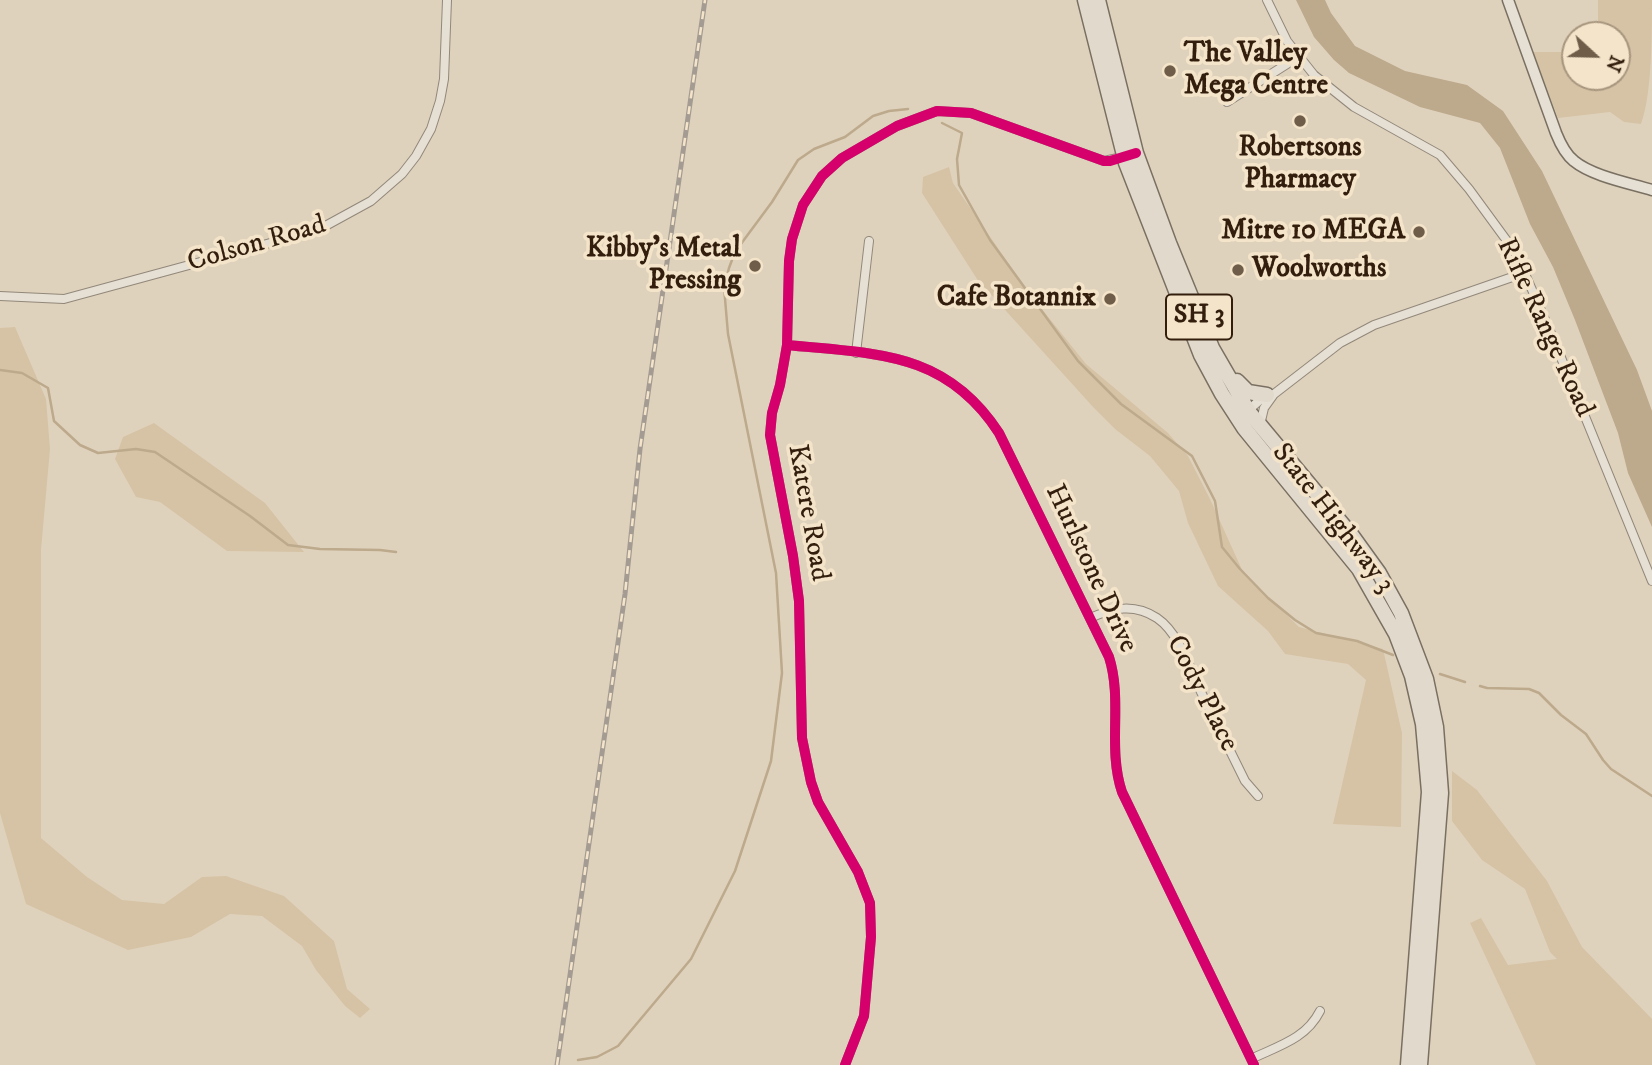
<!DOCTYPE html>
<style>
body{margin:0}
#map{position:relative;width:1652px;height:1065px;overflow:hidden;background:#dfd2bc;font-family:"IM FELL DW Pica",serif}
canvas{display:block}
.north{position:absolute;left:1561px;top:21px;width:70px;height:70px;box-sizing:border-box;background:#f4e4ca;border:2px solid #a7957e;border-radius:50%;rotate:112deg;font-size:19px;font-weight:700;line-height:28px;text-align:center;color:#331e0d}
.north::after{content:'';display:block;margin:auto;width:24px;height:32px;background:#6f5d4a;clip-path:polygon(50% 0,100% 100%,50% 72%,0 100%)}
</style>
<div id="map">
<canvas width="1652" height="1065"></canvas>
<div class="north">N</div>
</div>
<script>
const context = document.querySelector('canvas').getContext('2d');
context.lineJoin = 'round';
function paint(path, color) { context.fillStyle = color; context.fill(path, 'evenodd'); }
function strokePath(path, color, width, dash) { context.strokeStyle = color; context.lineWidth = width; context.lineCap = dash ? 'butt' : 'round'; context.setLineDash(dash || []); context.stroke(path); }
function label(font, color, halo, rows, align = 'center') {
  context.font = font + ' "IM FELL DW Pica",serif'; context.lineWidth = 7; context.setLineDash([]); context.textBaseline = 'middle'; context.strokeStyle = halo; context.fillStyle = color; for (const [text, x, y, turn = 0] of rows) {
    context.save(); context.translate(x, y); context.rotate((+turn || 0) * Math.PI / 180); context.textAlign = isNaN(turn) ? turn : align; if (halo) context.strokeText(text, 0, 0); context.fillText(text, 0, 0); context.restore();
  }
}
const green = new Path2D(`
 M1598,0H1652C1652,34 1652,95 1641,124L1624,122L1610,112L1558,118L1533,52H1575V77H1617V35H1598Z
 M949,167L953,183L1029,293L1086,364L1168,433L1188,456L1210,499L1243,572L1299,627L1383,649L1402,733L1401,827L1333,824L1366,680L1348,664L1285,654L1268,631L1218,586L1188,523L1179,491L1150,456L1115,429L1094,408L977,279L922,193L923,177Z
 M15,327L46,399L50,449L41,550V838L87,877L122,900L164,904L202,877L226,876L284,896L334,941L347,989L370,1009L360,1018L345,1006L316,970L302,946L262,916L230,914L191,937L128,950L26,904L0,813V328Z
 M154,423L265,503L304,552L227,551L160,502L136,497L115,459L123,437Z
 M1452,771L1477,790L1547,881L1582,947L1652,1019V1065H1536L1470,923L1481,918L1508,965L1557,959L1550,952L1525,889L1482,860L1452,821Z`);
const water = new Path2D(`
 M1296,0H1325L1331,13L1355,46L1405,71L1467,85L1503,111L1542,171L1637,370L1652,411V527L1628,473L1618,433L1575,320L1553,267L1530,224L1500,148L1480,123L1420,107L1349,73L1334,60L1314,37Z`);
const stream = new Path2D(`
 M942,123L962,133L957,159L959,185L990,240L1078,361L1121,404L1192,456L1215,501L1222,547L1240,569L1268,598L1295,620L1316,633L1357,641L1393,655
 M0,370L22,373L48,388L54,421L80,445L98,453L136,449L155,452L250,516L288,545L320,549L380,550L396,552
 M1440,674L1465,682
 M1480,686L1487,688L1529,689L1539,693L1561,715L1586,734L1603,760L1611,769L1652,796
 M578,1060L597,1057L618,1046L691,959L735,871L771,761L782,673L776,573L728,334L724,287L729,268L735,252L772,202L798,160L814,149L845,137L873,116L889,111L908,109`);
const street = new Path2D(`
 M1267,0L1287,41L1314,75L1354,107L1440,155L1469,189L1510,245L1519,260L1553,338L1652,581
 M1227,102L1298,57
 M0,296L64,299L318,230L371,201L402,174L416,156L431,129L440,101L444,79L447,0
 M787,345C876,354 946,351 999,433L1109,657C1123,701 1107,747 1122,792L1254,1065
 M856,353L869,241
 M1249,412C1254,403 1264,396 1274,394L1340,343L1374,325L1524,273
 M1260,425L1264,408L1274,394
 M1090,618C1113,608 1134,603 1157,618C1179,633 1190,668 1201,692C1216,722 1230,751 1245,781L1258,796
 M1251,1059C1278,1046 1306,1039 1320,1011
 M845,1065L864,1016L871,937L870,903L858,872L818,802L811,782L802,738L799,601L793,556L770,435L772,413L780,385L787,345L789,261L792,239L803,205L822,176L842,158L897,126L937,111L971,113L1104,161L1127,156`);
const secondary = new Path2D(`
 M1508,0L1556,133C1560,143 1565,154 1574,161C1592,176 1629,183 1652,190`);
const highway = new Path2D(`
 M1085,0L1126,163L1201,355L1222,394L1244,428L1359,569L1396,634L1412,676L1423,724L1429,792L1408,1065
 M1098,0L1136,153L1169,243L1212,348L1249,412L1353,537L1379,573L1401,613L1426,679L1436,727L1441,793L1420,1065
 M1237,381L1248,392L1267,395`);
const rail = new Path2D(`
 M557,1065L625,594L640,449L705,0`);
const cycleway = new Path2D(`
 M787,345C876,354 946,351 999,433L1109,657C1123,701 1107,747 1122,792L1254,1065
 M845,1065L864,1016L871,937L870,903L858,872L818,802L811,782L802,738L799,601L793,556L770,435L772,413L780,385L787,345L789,261L792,239L803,205L822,176L842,158L897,126L937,111L971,113L1104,161H1110L1136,153`);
const markers = [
 [1170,71,7,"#6f5d4a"],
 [1300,121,7,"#6f5d4a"],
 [1419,232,7,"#6f5d4a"],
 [755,266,7,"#6f5d4a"],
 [1238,270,7,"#6f5d4a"],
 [1110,299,7,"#6f5d4a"]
];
const shields = [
 [1199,317,66]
];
const shieldNames = [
 ["SH 3",1199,317]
];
const poiNames = [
 ["The Valley",1184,55,"left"],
 ["Mega Centre",1184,87,"left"],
 ["Robertsons",1300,149,"center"],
 ["Pharmacy",1300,181,"center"],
 ["Mitre 10 MEGA",1405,232],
 ["Kibby's Metal",741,250],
 ["Pressing",741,282],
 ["Woolworths",1252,270,"left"],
 ["Cafe Botannix",1096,299]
];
const streetNames = [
 ["Colson Road",257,245,-16],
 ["Rifle Range Road",1544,328,65],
 ["Katere Road",807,513,80],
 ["State Highway 3",1332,519,52],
 ["Hurlstone Drive",1090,569,65],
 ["Cody Place",1201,694,63]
];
paint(green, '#d6c3a5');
paint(water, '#bda98c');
strokePath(stream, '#bda98c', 2.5);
strokePath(street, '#92887a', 10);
strokePath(secondary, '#7a7062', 13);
strokePath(highway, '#7a7062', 17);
strokePath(street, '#e5dfd4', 8);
strokePath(secondary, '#e5dfd4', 10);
strokePath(highway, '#e1d9cc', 14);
strokePath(rail, '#a49c92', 5);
strokePath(rail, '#f4e4ca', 2.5, [8]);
strokePath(cycleway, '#d6006c', 10);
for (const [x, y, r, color] of markers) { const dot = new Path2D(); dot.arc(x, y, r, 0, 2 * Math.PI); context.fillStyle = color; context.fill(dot); strokePath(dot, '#f4e4ca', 2.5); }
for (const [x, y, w] of shields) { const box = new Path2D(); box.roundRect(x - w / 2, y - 22.5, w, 45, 5); context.fillStyle = '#f4e4ca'; context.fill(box); strokePath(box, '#331e0d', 2); }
label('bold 26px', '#331e0d', null, shieldNames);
label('bold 28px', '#331e0d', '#f4e4ca', poiNames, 'right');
label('28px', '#331e0d', '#f4e4ca', streetNames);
</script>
